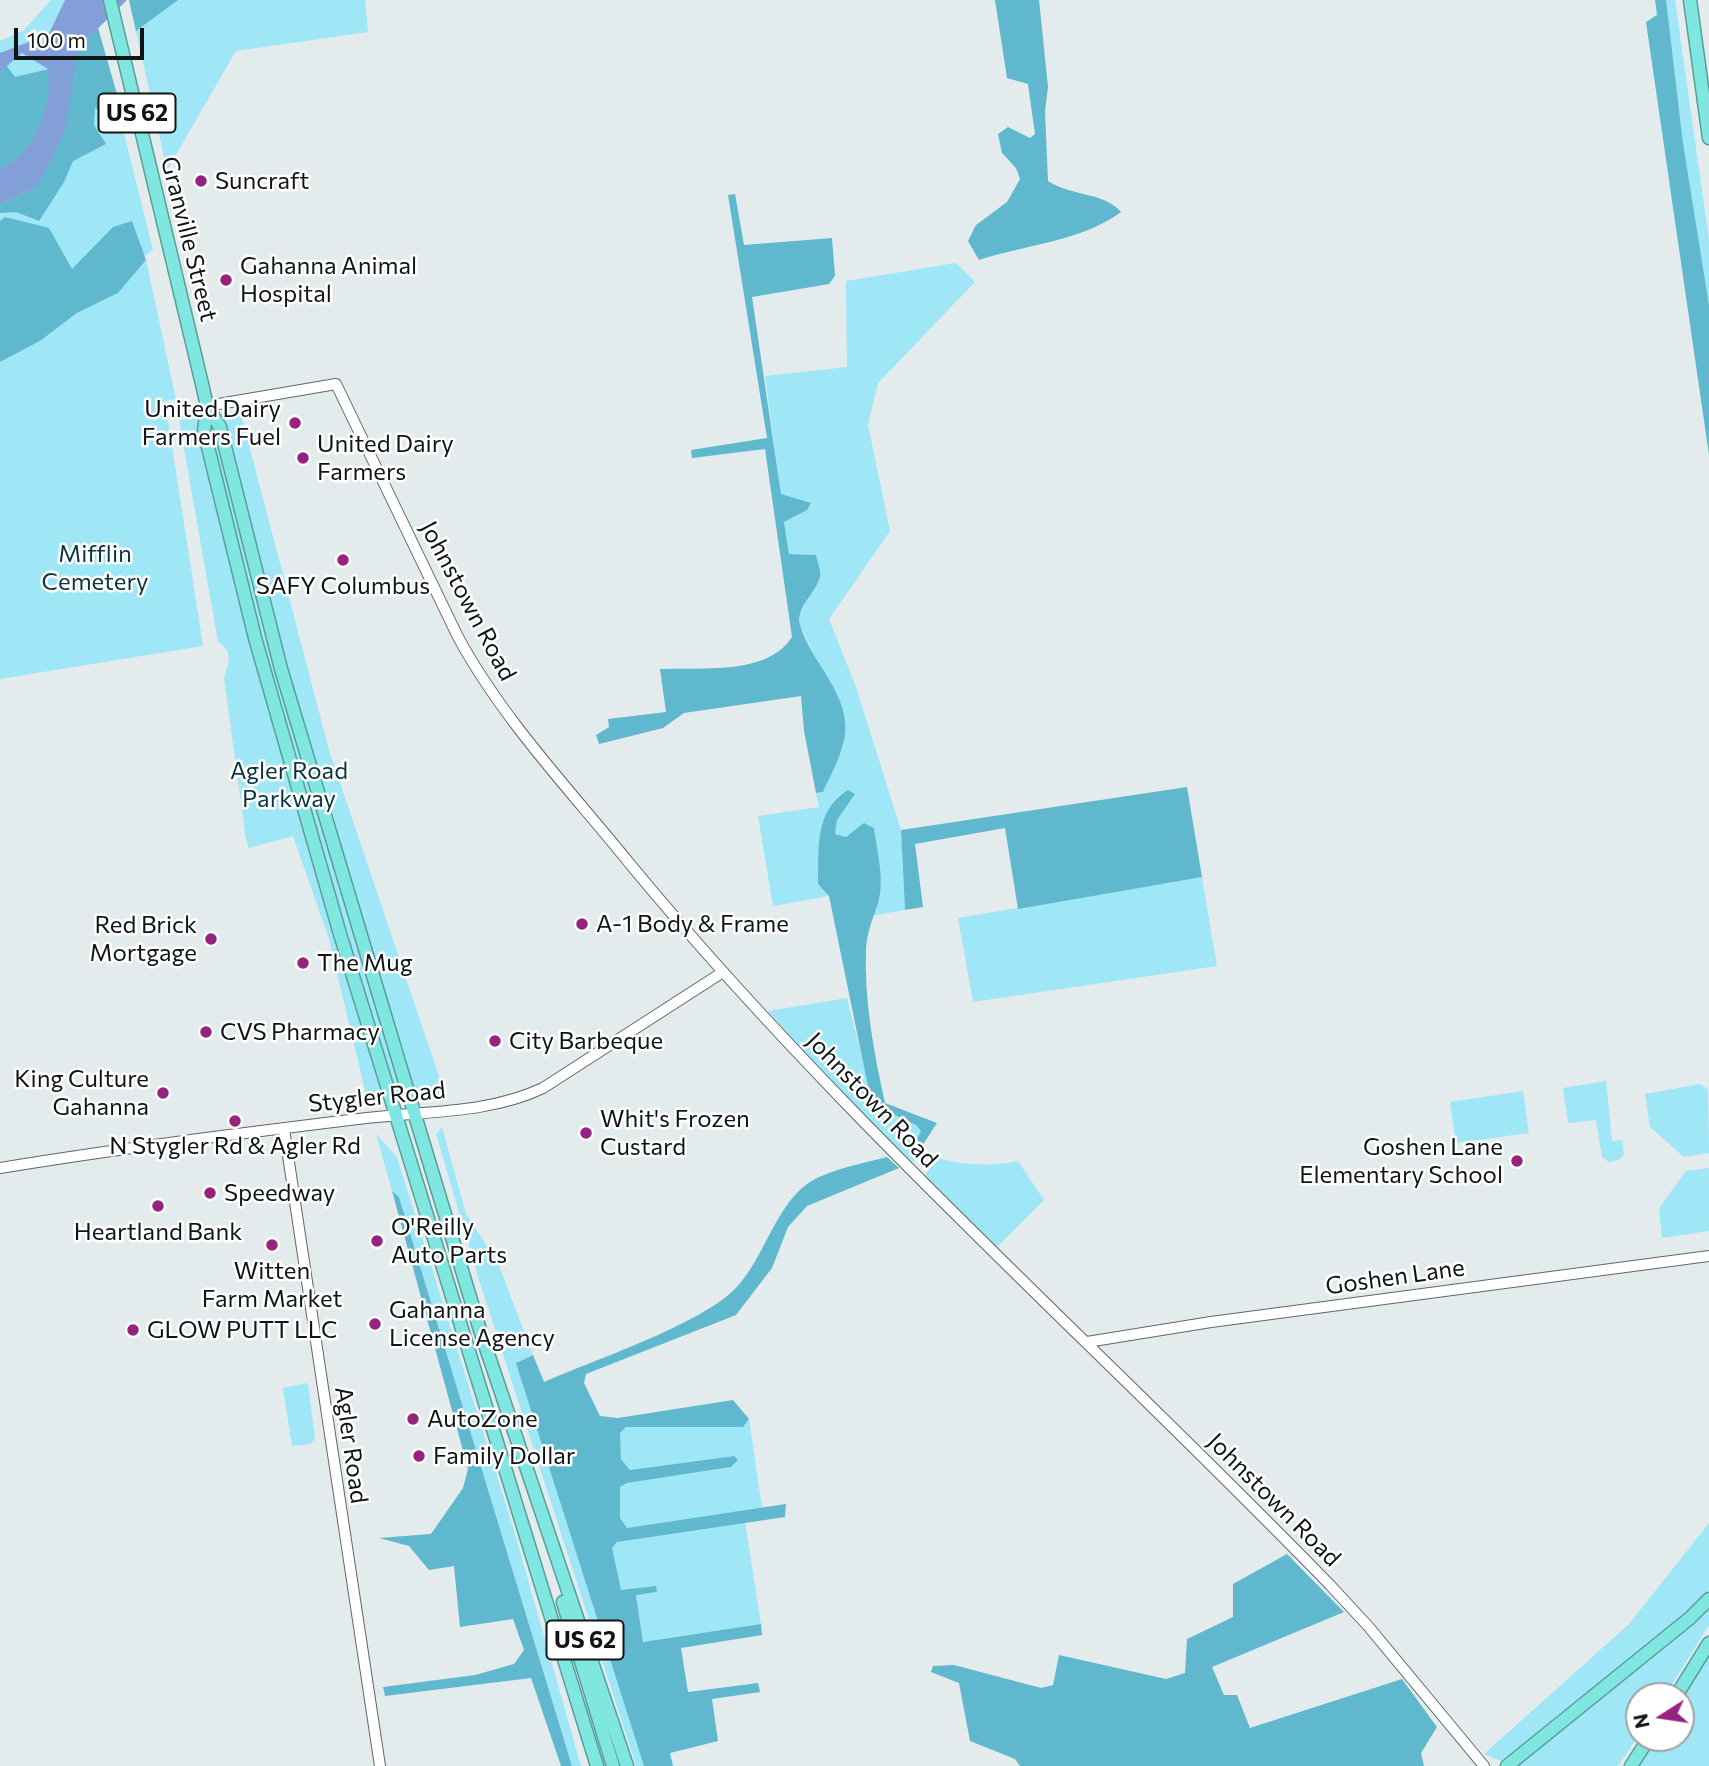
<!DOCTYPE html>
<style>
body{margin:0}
#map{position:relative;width:1709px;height:1766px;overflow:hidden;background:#e3ebed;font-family:Commissioner,sans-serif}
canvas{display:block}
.north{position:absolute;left:1625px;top:1682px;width:70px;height:70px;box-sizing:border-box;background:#fff;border:2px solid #a0a1a1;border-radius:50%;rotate:258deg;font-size:19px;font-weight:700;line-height:28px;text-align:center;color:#111414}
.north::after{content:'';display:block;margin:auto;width:24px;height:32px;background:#972380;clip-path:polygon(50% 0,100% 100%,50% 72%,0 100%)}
.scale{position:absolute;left:14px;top:28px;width:130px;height:32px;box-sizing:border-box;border:4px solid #111414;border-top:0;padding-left:9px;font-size:21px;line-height:24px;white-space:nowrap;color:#111414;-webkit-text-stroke:5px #fff;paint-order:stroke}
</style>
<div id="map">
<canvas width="1709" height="1766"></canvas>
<div class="north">N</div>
<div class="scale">100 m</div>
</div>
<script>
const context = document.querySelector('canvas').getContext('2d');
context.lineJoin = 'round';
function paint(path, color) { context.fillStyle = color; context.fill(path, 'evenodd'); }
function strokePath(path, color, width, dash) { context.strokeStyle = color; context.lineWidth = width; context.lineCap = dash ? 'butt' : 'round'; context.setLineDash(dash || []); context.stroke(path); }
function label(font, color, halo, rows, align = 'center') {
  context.font = font + ' Commissioner,sans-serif'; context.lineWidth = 5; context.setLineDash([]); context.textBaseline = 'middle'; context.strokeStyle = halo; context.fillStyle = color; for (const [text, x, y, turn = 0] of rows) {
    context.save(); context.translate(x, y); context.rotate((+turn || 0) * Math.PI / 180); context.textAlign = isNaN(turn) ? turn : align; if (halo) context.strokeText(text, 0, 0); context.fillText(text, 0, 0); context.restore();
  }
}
const green = new Path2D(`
 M51,0H91L153,250L0,356V41L23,31Z
 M129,0H365L368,32L236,51L167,170Z
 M1666,0H1675L1709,240V305L1683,143Z
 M146,260L176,399L165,401L203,646L0,679V362L40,341L77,313L118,293Z
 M956,263L975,282L878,383L868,425L890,531L829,619L856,687L901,830L905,910L871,916C885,888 878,858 874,828L846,837L835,834L837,820L854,794L848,790L819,857L818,884L829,896L773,906L758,816L819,807L816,793L823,792L844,745L817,661L799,624L800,615L820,575L816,555L789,554L784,522L806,510L781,495L765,376L847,367L846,281Z
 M240,411L329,750L447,1100L366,1095L329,939L293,836L249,848L246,839L224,678C229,662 234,652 218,642L179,420Z
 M1202,877L1217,966L973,1002L958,918Z
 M847,998L874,1105L916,1125L921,1131L915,1157L920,1152L926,1154L912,1162L831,1084L768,1011Z
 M1606,1081L1612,1141L1622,1140L1624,1155L1619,1160L1609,1162L1602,1157L1596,1120L1568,1123L1563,1088Z
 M1700,1084L1708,1089L1709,1153L1684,1157L1650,1127L1645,1094Z
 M1523,1091L1529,1133L1456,1143L1450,1102Z
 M442,1127L466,1214L498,1263L533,1355L517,1362L644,1766H636L633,1756L480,1283L436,1134Z
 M376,1134L397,1157L513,1527L581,1766H572L399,1197L392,1191Z
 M934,1157C960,1165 992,1167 1018,1161L1044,1200L996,1248L925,1176Z
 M1709,1168V1231L1662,1238L1659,1208L1686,1171Z
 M308,1383L315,1438L311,1444L292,1446L283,1388Z
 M749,1419L762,1508L627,1528L620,1518V1487L627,1483L731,1467L738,1460L733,1456L630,1470L621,1459L620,1433L626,1427H742Z
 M745,1522L761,1624L643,1642L636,1595L657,1592L656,1586L621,1591L611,1548L617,1542Z
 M1709,1523V1590L1684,1616L1501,1761L1484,1754L1629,1624Z
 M1709,1604V1625L1665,1696H1639V1735L1618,1766H1516Z
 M1709,1653V1766H1638L1656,1738H1681V1699Z`);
const forest = new Path2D(`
 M129,0H178L136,31Z
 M995,0H1039L1048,87L1045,111L1048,181C1070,196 1104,192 1121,212C1082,241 1025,245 979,260L968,241L976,225L1007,202L1020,179L1016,168L1002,153L998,134L1008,127L1030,138L1035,134L1028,84L1007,78Z
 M1655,0H1666L1683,143L1709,305V455L1646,22L1657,15Z
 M98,28L121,108L106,113L95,108L94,125L106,144L73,161L64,182L39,221L16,212L0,213V205L34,188L78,48Z
 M6,65L15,77L49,69C53,105 35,153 0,169V72Z
 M735,194L744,245L832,238L835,276L829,284L752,297L781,494L811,503L807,510L784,522L789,554L816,555C817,561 821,570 820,576C817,592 795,608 800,625C804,639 814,656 822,668C856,721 850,738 823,792L816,793L804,731L801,696L684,713L663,728L599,744L596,735L609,727L608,719L666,712L660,669C702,667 767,676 792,637L765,449L692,458L691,450L767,438L728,195Z
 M5,217L49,228L72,269L113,227L132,221L146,260L118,293L77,313L40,341L0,362V221Z
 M1187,787L1202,877L1018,909L1005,828L915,844L923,907L905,910L901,830Z
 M848,790L855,794L837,820L835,834L846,837L864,823L874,828C877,851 885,880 878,903C873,918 867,932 866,949C864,1001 874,1053 885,1103L937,1123L915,1157L911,1151L921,1131L916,1125L874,1105L870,1096L829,896L818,884C819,849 814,811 848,790Z
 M887,1157L899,1168L807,1206L788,1227L772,1268L736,1315L586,1374L584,1383L600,1416L618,1418L733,1400L749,1419L743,1427H626L620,1433L621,1459L630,1470L734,1456L738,1460L731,1467L627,1483L620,1487V1518L627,1528L786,1504L785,1517L617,1542L612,1548L621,1590L656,1586L657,1592L636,1595L643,1642L761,1624L762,1635L681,1648L688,1692L758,1683L760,1692L712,1699L718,1741L670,1753L673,1766H644L516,1363L533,1355L544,1382C594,1360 699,1325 735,1289C764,1259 775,1207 807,1184C829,1169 862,1164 887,1157Z
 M392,1191L399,1197L572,1766H561L531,1678L385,1696L383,1687L475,1675L514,1664L524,1650L513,1619L460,1627L454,1566L429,1570L409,1546L379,1538L431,1534L463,1488L468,1469Z
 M1287,1554L1344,1612L1212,1667L1224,1695H1237L1250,1728L1402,1679L1437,1727L1421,1753L1424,1766H1020L1015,1759L970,1741L959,1683L931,1672L933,1666L954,1665L1041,1688L1053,1685L1059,1655L1166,1679L1185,1673L1187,1639L1233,1617V1584Z`);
const water = new Path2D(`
 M65,0H127L78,48L65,131L45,173L34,188L0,205V169C35,153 53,105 48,69L22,53L0,72V53L29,42L44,44Z`);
const secondary = new Path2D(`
 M207,406L336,384L458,637C503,720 571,791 630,864C844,1123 1097,1345 1330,1585L1368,1626L1484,1766
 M284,1129L380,1766
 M0,1168C121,1148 244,1133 366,1118C425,1111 488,1114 543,1088L723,972
 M1087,1342L1211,1322L1709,1256`);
const highway = new Path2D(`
 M110,0L202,384L207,406L204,431L255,638L340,934L597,1766
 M1690,0L1709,138
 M207,406L220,427L281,669L414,1112L480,1330L627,1766
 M563,1602L613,1766
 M1676,1696L1709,1643
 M1507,1766L1690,1618L1709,1599
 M1631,1766L1649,1738`);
const markers = [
 [201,181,7,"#972380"],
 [226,280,7,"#972380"],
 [295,423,7,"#972380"],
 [303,458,7,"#972380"],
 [343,560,7,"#972380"],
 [582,924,7,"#972380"],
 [211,939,7,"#972380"],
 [303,963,7,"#972380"],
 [206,1032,7,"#972380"],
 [495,1041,7,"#972380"],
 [163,1093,7,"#972380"],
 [235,1121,7,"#972380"],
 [586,1133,7,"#972380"],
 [1517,1161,7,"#972380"],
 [210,1193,7,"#972380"],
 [158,1206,7,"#972380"],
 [377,1241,7,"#972380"],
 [272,1245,7,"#972380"],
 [375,1324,7,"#972380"],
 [133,1330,7,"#972380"],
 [413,1419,7,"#972380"],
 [419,1456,7,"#972380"]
];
const shields = [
 [137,113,77],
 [585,1640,77]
];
const shieldNames = [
 ["US 62",137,113],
 ["US 62",585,1640]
];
const poiNames = [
 ["Suncraft",215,181],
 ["Gahanna Animal",240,266],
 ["Hospital",240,294],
 ["United Dairy",281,409,"right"],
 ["Farmers Fuel",281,437,"right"],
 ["United Dairy",317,444],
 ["Farmers",317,472],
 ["SAFY Columbus",343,586,"center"],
 ["A-1 Body & Frame",596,924],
 ["Red Brick",197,925,"right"],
 ["Mortgage",197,953,"right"],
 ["The Mug",317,963],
 ["CVS Pharmacy",220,1032],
 ["City Barbeque",509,1041],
 ["King Culture",149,1079,"right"],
 ["Gahanna",149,1107,"right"],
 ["Whit's Frozen",600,1119],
 ["Custard",600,1147],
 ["N Stygler Rd & Agler Rd",235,1146,"center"],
 ["Goshen Lane",1503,1147,"right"],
 ["Elementary School",1503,1175,"right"],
 ["Speedway",224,1193],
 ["O'Reilly",391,1227],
 ["Auto Parts",391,1255],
 ["Heartland Bank",158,1232,"center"],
 ["Witten",272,1271,"center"],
 ["Farm Market",272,1299,"center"],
 ["Gahanna",389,1310],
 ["License Agency",389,1338],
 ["GLOW PUTT LLC",147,1330],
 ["AutoZone",427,1419],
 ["Family Dollar",433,1456]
];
const streetNames = [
 ["Granville Street",189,239,76],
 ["Johnstown Road",468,601,62],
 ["Stygler Road",377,1097,-6],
 ["Johnstown Road",872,1100,46],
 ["Goshen Lane",1395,1277,-8],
 ["Agler Road",351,1445,82],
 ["Johnstown Road",1274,1500,45]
];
const parkNames = [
 ["Mifflin",95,554],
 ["Cemetery",95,582],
 ["Agler Road",289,771],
 ["Parkway",289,799]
];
paint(green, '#9fe6f7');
paint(forest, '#5fb8cd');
paint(water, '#829fd8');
strokePath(secondary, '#606768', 12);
strokePath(highway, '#599d99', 15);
strokePath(secondary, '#fff', 10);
strokePath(highway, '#80e7e0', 12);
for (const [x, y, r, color] of markers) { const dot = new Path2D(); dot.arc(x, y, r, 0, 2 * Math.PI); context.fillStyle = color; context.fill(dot); strokePath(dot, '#fff', 2.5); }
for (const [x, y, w] of shields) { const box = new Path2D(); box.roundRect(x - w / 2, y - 19.5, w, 39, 5); context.fillStyle = '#fff'; context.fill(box); strokePath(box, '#111414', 2); }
label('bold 23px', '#111414', null, shieldNames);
label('24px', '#111414', '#fff', poiNames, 'left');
label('24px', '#111414', '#fff', streetNames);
label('24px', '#09353e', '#fff', parkNames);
</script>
